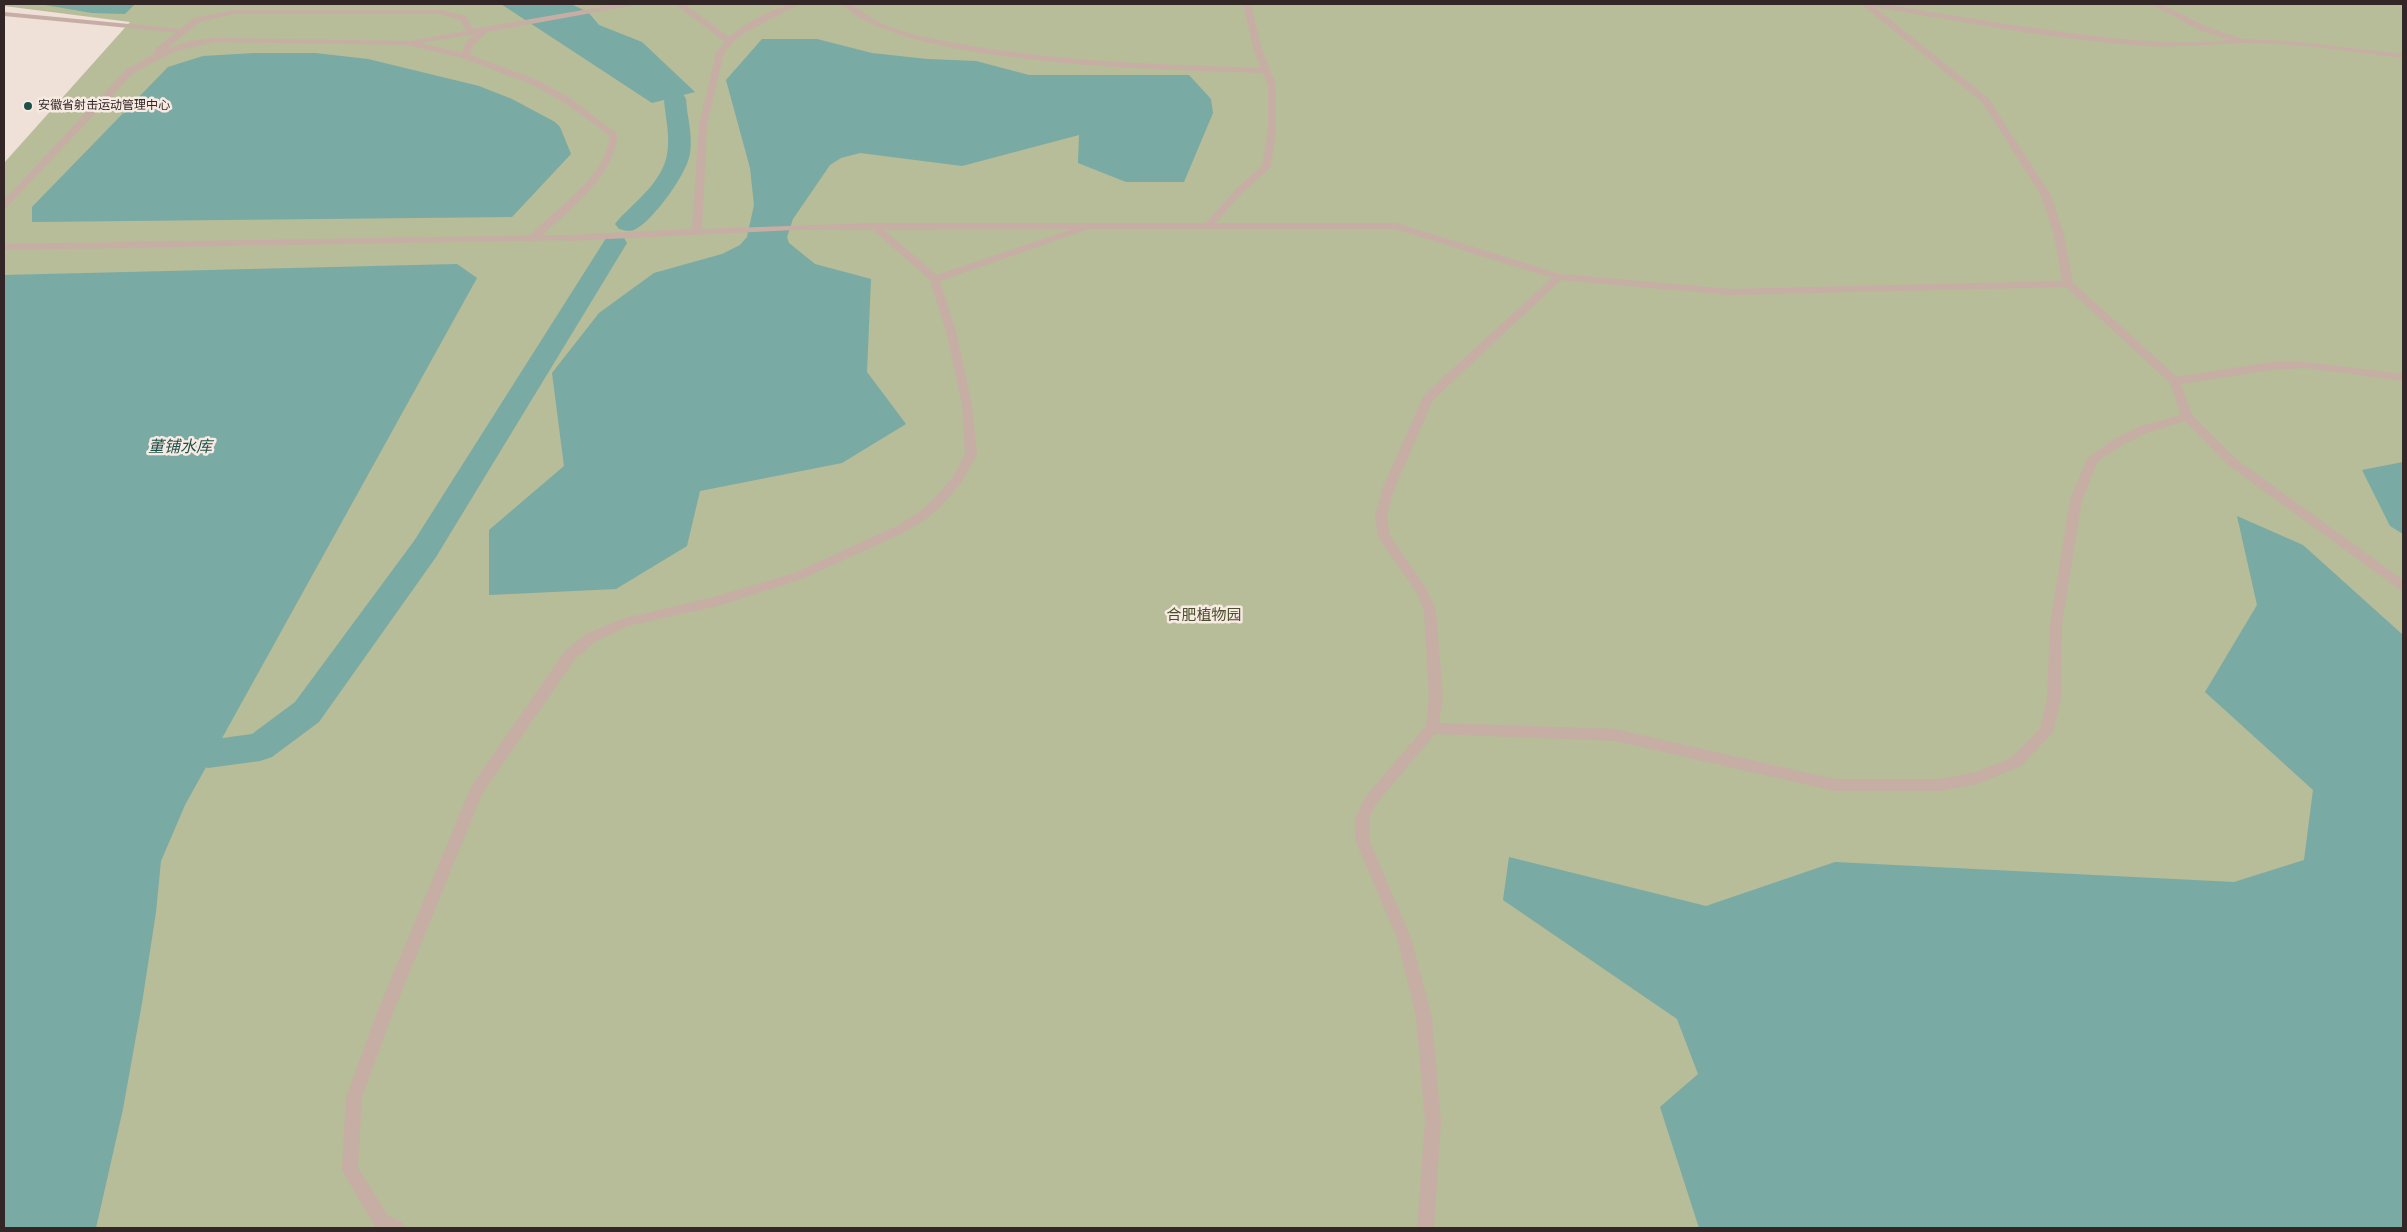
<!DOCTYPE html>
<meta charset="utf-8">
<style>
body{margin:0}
#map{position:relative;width:2407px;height:1232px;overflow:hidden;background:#efe0d8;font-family:Arial,sans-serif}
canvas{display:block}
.frame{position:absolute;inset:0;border:5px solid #322726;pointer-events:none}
</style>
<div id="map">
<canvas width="2407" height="1232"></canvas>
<div class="frame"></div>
</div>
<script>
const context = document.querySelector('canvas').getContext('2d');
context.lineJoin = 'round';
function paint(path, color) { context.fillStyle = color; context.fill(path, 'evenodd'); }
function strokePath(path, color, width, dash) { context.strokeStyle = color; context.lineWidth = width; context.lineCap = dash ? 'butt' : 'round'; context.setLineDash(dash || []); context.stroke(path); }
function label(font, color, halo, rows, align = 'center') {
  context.font = font + ' Arial,"Noto Sans SC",sans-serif'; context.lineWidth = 5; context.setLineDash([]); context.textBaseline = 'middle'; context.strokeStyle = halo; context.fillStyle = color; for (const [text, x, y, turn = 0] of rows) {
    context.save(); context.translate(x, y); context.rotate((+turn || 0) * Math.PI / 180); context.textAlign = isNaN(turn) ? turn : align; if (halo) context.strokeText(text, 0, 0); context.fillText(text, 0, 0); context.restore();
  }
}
const green = new Path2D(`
 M4,4H2403V1228H4V163L130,22L4,6Z`);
const water = new Path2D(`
 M39,4H135L125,14L92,13Z
 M501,4H571L588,12L599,25L642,42L695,92L652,103Z
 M762,39H817L872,53L927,59L976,61L1029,75H1189L1211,99L1213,113L1184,182H1126L1078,163L1079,135L962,166L860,153L841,158L830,165L793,219L787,237L789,243L815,264L871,279L867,372L906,424L842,463L700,491L687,546L616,589L489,595V530L564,466L552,373L599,313L654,273L722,254L740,245L747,237L754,205L750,168L726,80Z
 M255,53H315L368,59L479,86L512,99L555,122L560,127L571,154L512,217L32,222V207L168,67L203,56Z
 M457,264L477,278L185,805L161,861L156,912L142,1003L123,1109L96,1228H4V275Z
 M2403,462V534L2390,526L2362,470Z
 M2237,516L2303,545L2403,635V1228H1699L1660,1107L1698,1074L1677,1019L1503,900L1509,857L1706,906L1835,862L2234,882L2304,860L2313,790L2205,692L2257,605Z`);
const canal = new Path2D(`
 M675,93L683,94L686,99C687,117 693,135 690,153C688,173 652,222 634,230C628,232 624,230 619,229L615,224L619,219C639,198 667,178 668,146C669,130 665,115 664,99L667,94Z
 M615,236L624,238L627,243L436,557L319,722L272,757L260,761L208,768L196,764L191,754L196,744L208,740L252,734L295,702L414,541L603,243L606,238Z`);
const service = new Path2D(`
 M618,4H634L630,6L487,32L473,45L470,55L537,80L571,99L617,134C619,171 562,218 535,241L532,242L527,239C551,211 610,176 609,135L565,103L531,84L462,58L407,45L214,42L173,52L133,73L7,207L4,208V200L127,69L155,54L154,50L194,18L234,10H440L466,16L473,29ZM234,14H440L460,20L466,31L411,41L214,38L191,41L166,49L200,22ZM475,34L466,42L462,53L420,43Z
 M675,4H684L729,37C745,24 780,3 800,4L746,32L736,39L724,53L707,125L702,229L874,223H1206L1236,189L1262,166L1268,129V85L1263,73C1173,70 902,66 842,4C855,3 864,14 875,20C898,34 950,42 977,47C1071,62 1167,65 1261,68L1253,47L1243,4H1251L1261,47L1276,85V129L1271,167L1242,193L1216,223H1396L1560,274L1730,289L2062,281L2054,235L2041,195L1982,102L1861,4H1882C1944,14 2007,25 2070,33C2123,40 2176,46 2229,40L2201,31L2151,4H2161L2207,27L2242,39L2290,41L2403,54V58C2350,52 2295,42 2241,43C2210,44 2179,48 2147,46C2055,40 1964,22 1874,7L1988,98L2051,195L2064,235L2073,283L2177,377L2271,362H2305L2403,374V381L2305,368L2271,370L2181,384L2192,415L2236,459L2403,580V591L2399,589L2228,465L2185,421L2149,432L2122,445L2098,461L2082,500L2062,624L2061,699L2053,732L2021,766L1977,784L1941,791H1834L1615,741L1435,734L1376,804L1369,818L1370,842L1411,938L1432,1017L1441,1122L1434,1228H1417L1425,1122L1416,1017L1397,938L1356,842L1355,818L1366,796L1426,726L1429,696L1424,611L1417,593L1378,537L1375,516L1383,487L1424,395L1552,278L1395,229H1089L940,281L956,331L972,405L977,454L961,483L942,505L926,519L905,532L802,579L718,606L628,626L596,641L575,659L482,794L393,1013L362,1097L358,1168L388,1216L402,1222L405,1228H376L342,1170L346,1097L377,1013L471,787L565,651L588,633L622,619L718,596L794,573L897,526L918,513L934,499L953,477L965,454L962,405L946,331L930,280L873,230H795L567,241L562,238L567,235L692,229L699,125L716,53L725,42ZM1073,229L937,275L884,230ZM1561,280L1730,295L2066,287L2170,383L2181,415L2141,426L2114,439L2087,459L2070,500L2050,624L2047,699L2040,729L2011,758L1976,772L1941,779H1834L1615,729L1439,723L1443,696L1436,611L1426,588L1390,536L1387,516L1395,487L1433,400Z`);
const minor = new Path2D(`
 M4,12L181,29L185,31L181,33L4,16Z
 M567,235L572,238L570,240L4,250V244Z`);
const markers = [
 [28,106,5,"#1e504a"]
];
const farPoinames = [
 ["安徽省射击运动管理中心",38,106]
];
const parkNames = [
 ["合肥植物园",1204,616]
];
const waterNames = [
 ["董铺水库",180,448]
];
paint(green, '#b7bc99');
paint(water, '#79aaa3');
paint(canal, '#79aaa3');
paint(service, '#c6aea5');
paint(minor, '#c6aea5');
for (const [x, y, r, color] of markers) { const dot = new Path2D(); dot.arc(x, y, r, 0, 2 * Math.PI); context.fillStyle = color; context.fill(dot); strokePath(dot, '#f7eae3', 2); }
label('12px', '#322726', '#f7eae3', farPoinames, 'left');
label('15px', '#484e2b', '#f7eae3', parkNames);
label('italic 16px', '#1e504a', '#f7eae3', waterNames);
</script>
